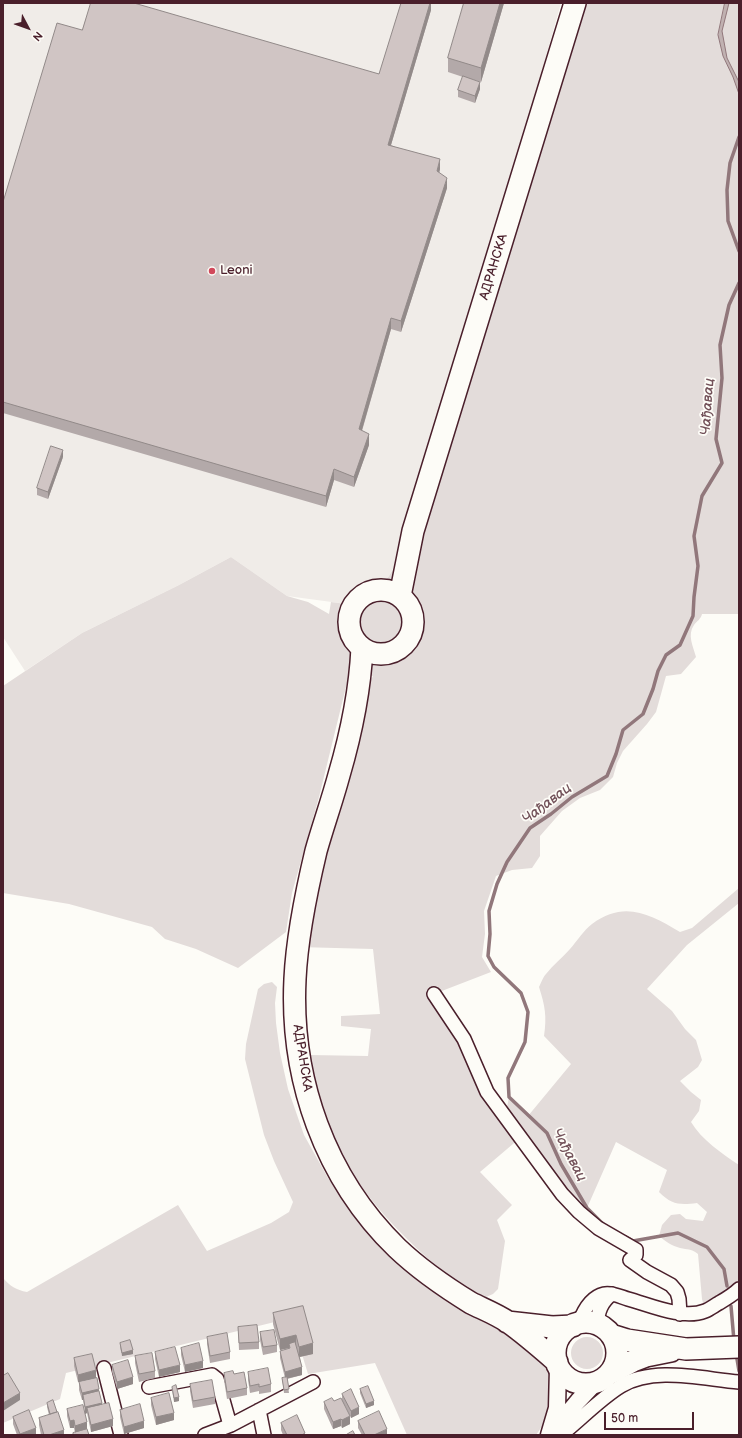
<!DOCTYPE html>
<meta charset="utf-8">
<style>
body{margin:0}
#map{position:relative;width:742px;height:1438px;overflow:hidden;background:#fdfcf7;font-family:"Balsamiq Sans",sans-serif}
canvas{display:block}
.frame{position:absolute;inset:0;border:4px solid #4a1f2b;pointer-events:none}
.north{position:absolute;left:8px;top:8px;width:40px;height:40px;-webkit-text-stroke:3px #fdfcf7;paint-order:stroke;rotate:131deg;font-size:11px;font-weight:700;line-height:16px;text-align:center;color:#4a1f2b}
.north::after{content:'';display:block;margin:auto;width:14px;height:18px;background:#4a1f2b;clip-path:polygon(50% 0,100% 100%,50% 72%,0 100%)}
.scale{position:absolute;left:604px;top:1412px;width:90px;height:18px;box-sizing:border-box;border:2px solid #4a1f2b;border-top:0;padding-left:5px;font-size:12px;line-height:14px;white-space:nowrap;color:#4a1f2b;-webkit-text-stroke:3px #fdfcf7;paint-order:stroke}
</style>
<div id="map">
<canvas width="742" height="1438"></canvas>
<div class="frame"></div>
<div class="north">N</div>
<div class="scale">50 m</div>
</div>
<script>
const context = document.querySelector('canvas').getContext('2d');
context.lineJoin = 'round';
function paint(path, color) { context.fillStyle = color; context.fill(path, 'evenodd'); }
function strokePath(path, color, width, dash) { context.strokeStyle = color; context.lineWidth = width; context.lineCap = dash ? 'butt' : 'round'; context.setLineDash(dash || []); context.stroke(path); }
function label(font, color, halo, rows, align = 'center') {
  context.font = font + ' "Balsamiq Sans",sans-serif'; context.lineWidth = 3.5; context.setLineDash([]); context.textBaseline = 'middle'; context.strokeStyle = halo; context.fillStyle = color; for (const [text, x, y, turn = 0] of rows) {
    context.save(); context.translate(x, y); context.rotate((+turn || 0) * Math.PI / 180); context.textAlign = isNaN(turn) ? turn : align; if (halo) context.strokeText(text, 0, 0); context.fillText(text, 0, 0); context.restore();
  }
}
const built = new Path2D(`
 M3,3H561L413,531L389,576L377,590L370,592L361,597L354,605L287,596L231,557L179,585L82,633L25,671L3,637Z`);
const green = new Path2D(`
 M577,3H739V614H702C701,619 697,621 694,625C687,635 693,646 696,657L681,674L666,676L656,712L647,724L623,751L617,763L613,777L600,790L580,798L562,811L540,836V856L532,868L512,870L496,876L484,911L485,934L482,957L491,972L434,994L505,1117L509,1097L528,1116L571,1064L544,1036C547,1016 545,1006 539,987C541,983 543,977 546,974C553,965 562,958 570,949C577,941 584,930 592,924C624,900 650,914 680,932L692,928L739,888V903L687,945L647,989L672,1011L685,1029L696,1040L702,1060L698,1067L680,1081L691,1092L701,1100L699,1111L691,1122C702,1140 721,1153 739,1165V1289L705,1311L702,1299L698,1254C690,1248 688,1250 680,1248C672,1246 665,1241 659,1236L662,1225L671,1215L680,1214L686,1219L703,1221L707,1212L697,1203C680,1205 672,1205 659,1192L667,1170L616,1142L587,1208L579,1212L520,1138L480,1172L512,1205L497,1220L505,1241L498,1289L493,1294L486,1297C444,1280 388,1224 362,1187C357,1181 351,1175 348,1168C332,1138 313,1088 310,1055L368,1056L371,1029L341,1026V1016L380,1014L373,949L298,947L353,716L373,676L361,673L367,650C374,653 381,655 388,653C410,648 421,621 407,603C405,600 401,598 398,596C391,591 385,589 377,590L389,576L403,553Z
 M231,557L287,596L308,602L329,614L331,602L354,605C348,619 348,630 357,642L319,797L292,893L286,932L238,968L196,949L165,939L152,927L69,904L3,893V686L82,633L179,585Z
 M355 622a26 26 0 1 1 52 0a26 26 0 1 1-52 0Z
 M272,982L277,987L275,1003L276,1023L280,1053L288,1089L304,1135L328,1178L356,1218L386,1249L525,1341L553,1365L552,1412L536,1435H407L375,1363L308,1374L291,1318L66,1373L60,1399L3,1423V1278C10,1286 16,1290 27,1292L178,1205L207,1251L271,1223L289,1212L293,1202L274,1161L264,1135L245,1059L246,1044L258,989L264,984Z
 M571 1353a16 16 0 1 1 32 0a16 16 0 1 1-32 0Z`);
const water = new Path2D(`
 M725,3H729L722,31L727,58L739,82V94L733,77L723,56L718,35Z`);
const stream = new Path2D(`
 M739,137L730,163L727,190L728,221L739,251
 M605,1226L587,1208L561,1164L547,1133L509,1097L508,1078L525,1042L528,1012L521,993L494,967L488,956L490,934L489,911L497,884L507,862L530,828L551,814L572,797L607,776L616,754L623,730L643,714L653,689L658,671L666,655L680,645L693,616L694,597L698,566L694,536L702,496L722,463L716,439L722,378L720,345L729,305L739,283
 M626,1237L633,1241L678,1233L707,1247L724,1269L727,1286
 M731,1306L734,1341
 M736,1353L739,1371`);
const minor = new Path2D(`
 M434,994L464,1039L487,1092L562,1194L579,1212L598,1228L636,1250V1255L630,1260L647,1272L671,1285L677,1292L679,1299L680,1314
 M579,1323C583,1312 591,1297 604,1294C612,1292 621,1297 628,1299C650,1305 683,1320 705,1311C710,1309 715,1305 719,1303C726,1299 734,1294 739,1289
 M597,1324C598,1312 601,1302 612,1294
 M104,1368L121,1435
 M149,1387L212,1375L217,1379L230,1425
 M259,1410L264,1435
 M205,1435L231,1425L313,1382
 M561,1435C580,1420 601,1398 621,1386C654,1366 702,1379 739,1382`);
const tertiary = new Path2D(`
 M553,1431L578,1401L595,1383
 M549,1435L557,1408L558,1367`);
const primary = new Path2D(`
 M349 622a32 32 0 1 1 64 0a32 32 0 1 1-64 0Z
 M400,596L413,531L575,3
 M362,648C360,690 351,734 339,775C332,801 323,826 316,851C306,893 297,936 295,979C290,1079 325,1178 397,1248C419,1269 445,1287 471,1303C483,1309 496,1314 508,1322C525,1334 541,1348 557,1362
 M507,1322L552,1327L573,1326
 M555 1353a31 31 0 1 1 62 0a31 31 0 1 1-62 0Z
 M611,1335L627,1340L686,1349L739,1347
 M611,1373L633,1361L646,1356L671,1351`);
const wall = new Path2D(`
 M430,3H431V10L391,145L440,169L439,173L447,188L401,332L391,329L362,431L369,445L354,487L334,480L326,507L3,413V202L82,30L379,74Z
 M464,3H504L481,82L471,79L480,89L475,103L458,97V90L463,77L448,72V58Z
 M63,457L48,499L37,495V488Z
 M303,1306L313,1354L300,1357L302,1375L287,1379L289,1393H284L282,1378H285L280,1358V1351L289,1349V1348L280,1350L273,1324V1313Z
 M238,1327L259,1342V1349L239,1350Z
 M260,1332L277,1345V1352L263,1355L260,1340Z
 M207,1337L230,1352V1359L210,1363L207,1344Z
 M120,1343L133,1354L122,1356L120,1347Z
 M181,1348L203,1368L185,1372L181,1355Z
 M155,1352L180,1372L159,1377L155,1359Z
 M135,1356L155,1371V1378L139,1382L135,1363Z
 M74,1358L96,1378L78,1382L74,1366Z
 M112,1365L133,1384L117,1389L112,1372Z
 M248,1372L271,1384V1392L259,1394V1391L250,1393L248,1380Z
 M224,1373L234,1374L247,1388V1395L227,1399L224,1380Z
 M79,1382L99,1391L102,1404L113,1426L91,1432L87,1413L85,1414L87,1430L89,1435H73V1433H75L74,1428H70L67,1416V1409L85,1412L83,1400H82L79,1390Z
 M190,1384L215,1397V1404L193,1408L190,1391Z
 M172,1387L179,1401L174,1402L172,1390Z
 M360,1389L374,1405L366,1408L360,1393Z
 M342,1394L359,1414L351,1418L344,1404L350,1424L342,1428L341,1426L333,1429L324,1409V1402L342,1401Z
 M151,1398L174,1420L156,1425L151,1405Z
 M47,1403L64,1435H41L39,1425V1418L49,1415L47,1407Z
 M120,1410L144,1428L124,1434L120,1417Z
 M13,1417L36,1435H17L13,1424Z
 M358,1421L387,1435H362L358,1428Z
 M281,1423L305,1435H283L281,1430Z`);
const shadedWall = new Path2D(`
 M430,3H431V10L388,155V145Z
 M500,3H504L481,82V68Z
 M480,82V89L475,103V96Z
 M440,159V169L437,182V171Z
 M447,178V188L401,332V321Z
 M391,318V329L359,440V429Z
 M369,434V445L354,487V477Z
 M63,450V457L48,499V492Z
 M334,469V480L326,507V496Z
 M296,1335V1346L289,1344V1348L280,1350V1339Z
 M313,1343V1354L299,1357V1347Z
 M133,1350V1354L122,1356V1353Z
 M203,1361V1368L185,1372V1365Z
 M180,1365V1372L159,1377V1370Z
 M302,1367V1375L285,1379V1372Z
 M96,1370V1378L78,1382V1375Z
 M133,1377V1384L117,1389V1382Z
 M99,1389V1396L83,1395V1400H82V1393Z
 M20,1393V1400L3,1411V1403Z
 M179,1397V1401L174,1402V1398Z
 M374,1401V1405L366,1408V1404Z
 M102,1403V1410L87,1408V1413L85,1414V1407Z
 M359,1407V1414L351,1418V1411Z
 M174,1413V1420L156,1425V1417Z
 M350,1416V1424L342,1428V1420Z
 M113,1419V1426L91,1432V1425Z
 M341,1419V1426L333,1429V1422Z
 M74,1420V1428H70V1421Z
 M144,1421V1428L124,1434V1427Z
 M87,1422V1430L75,1433V1426Z
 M36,1428V1435H20V1434Z
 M387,1429V1435H374Z
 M64,1430V1435H49Z`);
const building = new Path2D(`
 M91,3H134L379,74L401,3H430L388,145L440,159L437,171L447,178L401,321L391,318L359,429L369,434L354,477L334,469L326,496L3,402V202L57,23L82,30Z
 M464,3H500L481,68L448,58Z
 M463,76L480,82L475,96L458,90Z
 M51,446L63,450L48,492L37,488Z
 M303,1306L313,1343L299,1347L296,1335L280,1339L273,1313Z
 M257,1325L259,1342L239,1343L238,1327Z
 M274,1330L277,1345L263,1347L260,1332Z
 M227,1333L230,1352L210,1356L207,1337Z
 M130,1340L133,1350L122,1353L120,1343Z
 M295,1342L302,1367L285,1372L280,1351L290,1348L289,1344Z
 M199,1343L203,1361L185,1365L181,1348Z
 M175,1347L180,1365L159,1370L155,1352Z
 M152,1353L155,1371L139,1374L135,1356Z
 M92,1354L96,1370L78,1375L74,1358Z
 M128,1360L133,1377L117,1382L112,1365Z
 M268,1368L271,1384L259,1387V1384L250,1386L248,1372Z
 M233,1371L234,1374L244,1372L247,1388L227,1392L224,1373Z
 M8,1373L20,1393L3,1403V1376Z
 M287,1377L289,1389L284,1390L282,1378Z
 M97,1378L99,1389L82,1393L79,1382Z
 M212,1380L215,1397L193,1401L190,1384Z
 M176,1385L179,1397L174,1398L172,1387Z
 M368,1386L374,1401L366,1404L360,1389Z
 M351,1389L359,1407L351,1411L342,1394Z
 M99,1391L102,1403L85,1407L83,1395Z
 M169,1393L174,1413L156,1417L151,1398Z
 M332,1398L334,1401L341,1398L350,1416L342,1420L341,1419L333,1422L324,1402Z
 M53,1400L57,1412L50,1414L47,1403Z
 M109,1403L113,1419L91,1425L87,1408Z
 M140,1404L144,1421L124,1427L120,1410Z
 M83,1405L87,1422L75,1426L74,1420L70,1421L67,1409Z
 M29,1410L36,1428L20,1434L13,1417Z
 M379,1411L387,1429L374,1435H365L358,1421Z
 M58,1412L64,1430L49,1435H44L39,1418Z
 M297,1415L305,1433L302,1435H287L281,1423Z
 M87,1429L89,1435H73V1433Z
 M353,1431L355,1435H346Z`);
const markers = [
 [212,271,4,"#d1495b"]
];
const streetNames = [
 ["АДРАНСКА",494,267,-73],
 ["АДРАНСКА",302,1058,81]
];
const poiNames = [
 ["Leoni",220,271]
];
const waterNames = [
 ["Чађавац",708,407,-86],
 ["Чађавац",547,804,-37],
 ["Чађавац",569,1155,62]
];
paint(built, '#f0ece8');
paint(green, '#e3dcda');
paint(water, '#c0b1b1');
strokePath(water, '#91777b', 1);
strokePath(stream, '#91777b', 3.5);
strokePath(minor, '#4a1f2b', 16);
strokePath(tertiary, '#4a1f2b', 19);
strokePath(primary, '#4a1f2b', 24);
strokePath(minor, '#fdfcf7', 13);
strokePath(tertiary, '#fdfcf7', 16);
strokePath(primary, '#fdfcf7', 21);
paint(wall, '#b3a9a9');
paint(shadedWall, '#928a89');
paint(building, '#d0c5c4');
strokePath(building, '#928a89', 1);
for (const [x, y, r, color] of markers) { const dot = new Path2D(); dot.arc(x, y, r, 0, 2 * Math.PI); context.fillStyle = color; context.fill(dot); strokePath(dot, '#fdfcf7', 1.5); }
label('13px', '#4a1f2b', '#fdfcf7', streetNames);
label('13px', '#4a1f2b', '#fdfcf7', poiNames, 'left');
label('italic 14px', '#73525a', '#fdfcf7', waterNames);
</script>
